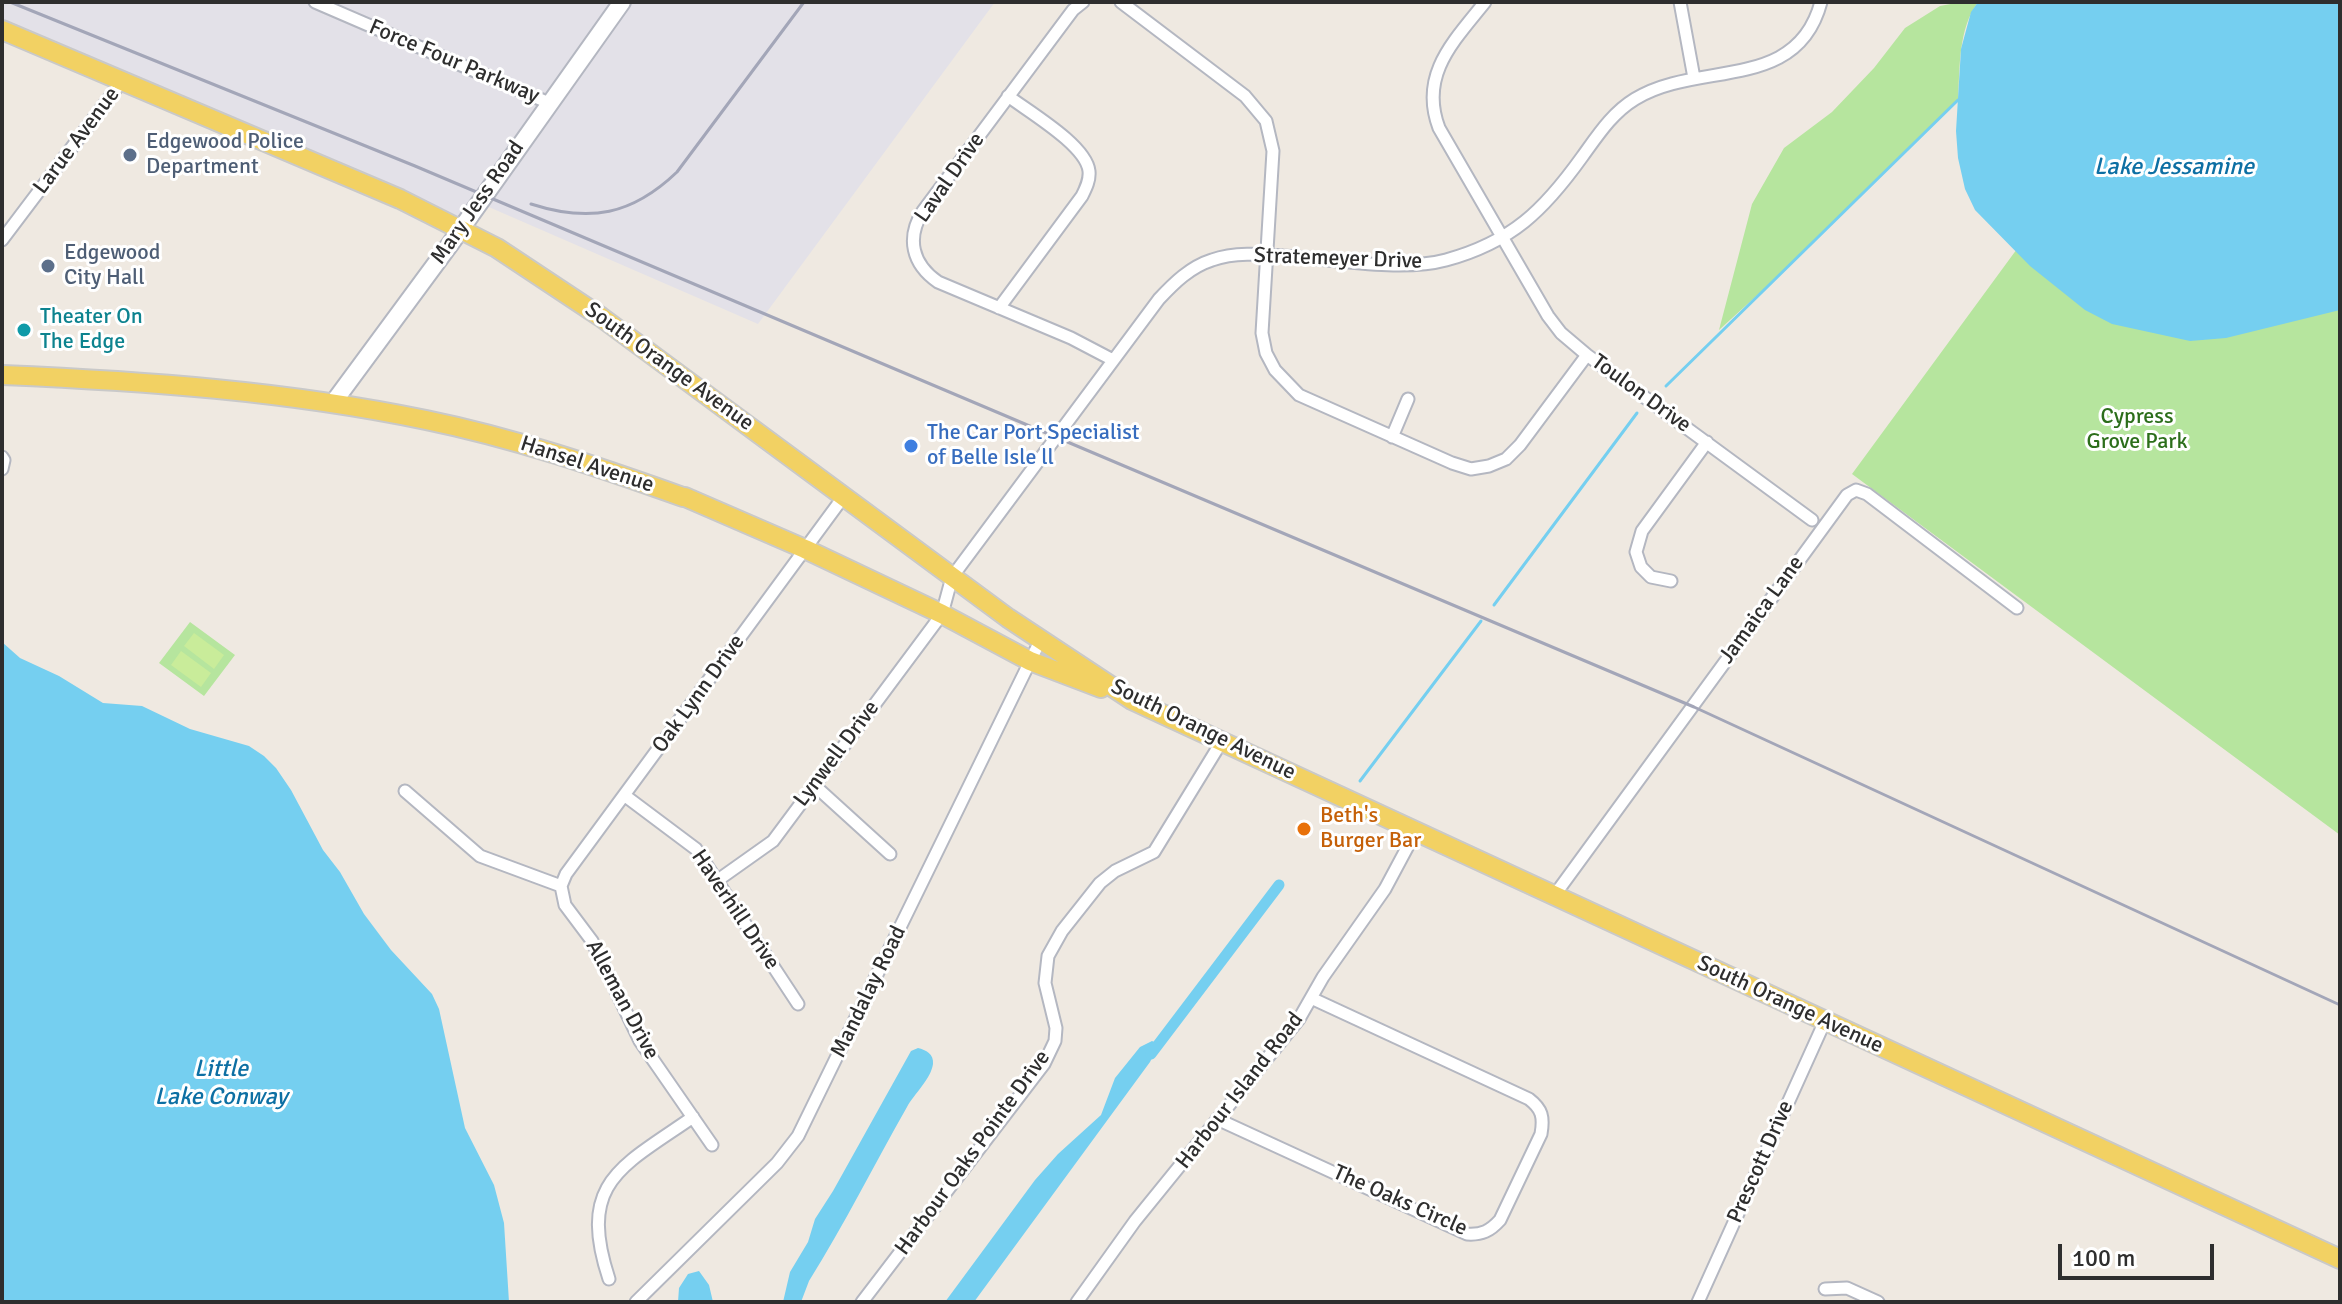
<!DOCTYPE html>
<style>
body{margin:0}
#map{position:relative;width:2342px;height:1304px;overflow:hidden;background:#efe9e1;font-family:Signika,sans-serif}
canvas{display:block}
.frame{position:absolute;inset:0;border:4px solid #2e2e2e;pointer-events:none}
.scale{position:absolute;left:2058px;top:1244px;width:156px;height:36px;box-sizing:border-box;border:4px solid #2e2e2e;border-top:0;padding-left:10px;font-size:24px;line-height:28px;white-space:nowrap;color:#2e2e2e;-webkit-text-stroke:6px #fff;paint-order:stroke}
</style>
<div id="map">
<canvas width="2342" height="1304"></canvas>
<div class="frame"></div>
<div class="scale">100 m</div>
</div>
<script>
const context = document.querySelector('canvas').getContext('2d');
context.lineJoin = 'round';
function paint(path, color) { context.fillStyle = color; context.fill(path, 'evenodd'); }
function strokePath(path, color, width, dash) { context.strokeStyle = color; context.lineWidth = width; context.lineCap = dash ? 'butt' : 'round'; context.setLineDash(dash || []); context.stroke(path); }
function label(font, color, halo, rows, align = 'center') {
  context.font = font + ' Signika,sans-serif'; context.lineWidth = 6; context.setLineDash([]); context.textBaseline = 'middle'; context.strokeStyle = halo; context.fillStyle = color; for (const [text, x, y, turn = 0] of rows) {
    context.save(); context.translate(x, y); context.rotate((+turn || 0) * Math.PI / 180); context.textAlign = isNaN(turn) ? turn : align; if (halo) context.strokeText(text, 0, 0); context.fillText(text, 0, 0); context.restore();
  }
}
const industrial = new Path2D(`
 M2,2H995L758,324L475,201L459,222L2,21Z`);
const green = new Path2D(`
 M1961,2H1978C1958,29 1960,68 1958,100L1776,278L1719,330L1752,204L1784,148L1832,112L1874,68L1905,28L1940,6Z
 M2198,2L2340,45V835L1852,474Z
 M190,622L235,655L204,696L159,663Z`);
const pitch = new Path2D(`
 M194,633L224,655L214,669L184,646Z
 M181,651L211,673L201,687L171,665Z`);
const water = new Path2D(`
 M1978,2H2340V310L2226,338L2190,341L2112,324L2085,310L2030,266L1975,210L1965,189L1958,158L1956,131L1961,49L1971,12Z
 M2,642L20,658L59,676L103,703L142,706L190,729L249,746L264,756L276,768L291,790L323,850L340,872L364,914L391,950L432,994L439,1009L465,1128L494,1185L504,1223L509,1302H2Z
 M1152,1041L1159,1044L1150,1062L974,1302H945L1035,1180L1058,1154L1101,1115L1115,1078L1140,1047Z
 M918,1048C926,1050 934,1054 933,1064C931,1079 914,1094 907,1107C874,1165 844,1225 809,1281L801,1302H783L790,1272L808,1242L815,1219L833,1191L911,1051Z
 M699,1271L709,1285L713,1302H678L679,1288L688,1274Z`);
const stream = new Path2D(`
 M1666,386L1958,100
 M1494,605L1637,413
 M1360,781L1481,621`);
const canal = new Path2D(`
 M1151,1054L1279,885`);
const street = new Path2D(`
 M315,2L549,103
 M1083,2L1073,10L923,211C906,238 912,264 938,282L1071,338L1113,360
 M1121,2L1245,96L1266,121L1273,151L1262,333L1266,353L1275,370L1299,395L1452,463L1471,469L1489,466L1506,459L1520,445L1587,355
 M1485,2C1453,42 1419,75 1439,128L1548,316L1561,333L1587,355L1812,520
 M1680,2L1694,78
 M2,240L122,81
 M999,308L1082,196C1086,188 1090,180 1089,171C1086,145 1029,112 1008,96
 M1392,437L1408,399
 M2,457L4,460L2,469
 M1671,581L1651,577L1641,567L1636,552L1642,531L1707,442
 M814,785L890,854
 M405,791L480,856L561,886
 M624,795L696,849L798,1004
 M718,880L773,841L942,614L952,577L1159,299C1174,283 1190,267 1212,260C1234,252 1260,254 1283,256C1330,259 1402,272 1446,260C1512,242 1544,210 1582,157C1598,135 1612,113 1635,99C1698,60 1797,93 1821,2
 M1554,896L1847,495L1856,490L1867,494L2017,608
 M1217,1119L1467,1234C1482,1235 1490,1231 1500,1220L1541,1134C1544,1117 1542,1109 1529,1099L1311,998
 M712,1145L640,1041L592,941L565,905L561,886L566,874L844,496
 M609,1279C577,1182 621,1167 693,1117
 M1825,1289L1847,1288L1878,1302
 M636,1302L777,1163L798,1136L1041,639
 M862,1302L1044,1064L1055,1041L1056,1028L1045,983L1048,956L1062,931L1100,883L1115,871L1154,852L1222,741
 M1077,1302L1135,1221L1299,1019L1323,977L1385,889L1416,831
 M1698,1302L1825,1021`);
const secondary = new Path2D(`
 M333,403L451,243L622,2`);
const primary = new Path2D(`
 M2,30L400,199L497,248L601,317L1008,618L1132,700L2340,1259
 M2,375C145,381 286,391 426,420C514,438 599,467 683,497
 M685,497L805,549L942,614L1030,661L1101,688`);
const rail = new Path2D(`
 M10,2L415,166L1694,707L2340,1005
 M531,204C590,223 632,215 677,172L804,2`);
const markers = [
 [130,155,8,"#5c6f8a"],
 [48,266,8,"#5c6f8a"],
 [24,330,8,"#0f9aa8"],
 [911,446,8,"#3f7fe0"],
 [1304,829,8,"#e8710a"]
];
const streetNames = [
 ["Force Four Parkway",454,62,23],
 ["Larue Avenue",77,141,-53],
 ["Laval Drive",950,178,-55],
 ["Mary Jess Road",478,203,-55],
 ["Stratemeyer Drive",1338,259,2],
 ["South Orange Avenue",669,367,36],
 ["Toulon Drive",1641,394,36],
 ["Hansel Avenue",587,465,18],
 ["Jamaica Lane",1762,610,-54],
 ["Oak Lynn Drive",699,694,-54],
 ["South Orange Avenue",1203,730,26],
 ["Lynwell Drive",837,754,-53],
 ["Haverhill Drive",735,910,56],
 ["Mandalay Road",869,992,-64],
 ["Alleman Drive",622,1000,62],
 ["South Orange Avenue",1790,1005,25],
 ["Harbour Island Road",1240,1091,-52],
 ["Harbour Oaks Pointe Drive",973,1153,-54],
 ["Prescott Drive",1761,1162,-66],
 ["The Oaks Circle",1400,1201,24]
];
const serviceNames = [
 ["Edgewood Police",146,142],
 ["Department",146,167],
 ["Edgewood",64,253],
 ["City Hall",64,278]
];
const cultureNames = [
 ["Theater On",40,317],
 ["The Edge",40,342]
];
const parkNames = [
 ["Cypress",2137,417],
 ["Grove Park",2137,442]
];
const shopNames = [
 ["The Car Port Specialist",927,433],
 ["of Belle Isle ll",927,458]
];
const foodNames = [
 ["Beth's",1320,816],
 ["Burger Bar",1320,841]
];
const waterNames = [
 ["Lake Jessamine",2174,168],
 ["Little",221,1070],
 ["Lake Conway",221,1098]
];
paint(industrial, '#e3e1e8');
paint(green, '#b6e59e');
paint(pitch, '#c9ec9a');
paint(water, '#75cff0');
strokePath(stream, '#75cff0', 3);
strokePath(canal, '#75cff0', 11);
strokePath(street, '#b4b7c1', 15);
strokePath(secondary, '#b4b7c1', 20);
strokePath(primary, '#c9c9c9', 22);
strokePath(street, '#fff', 11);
strokePath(secondary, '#fff', 16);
strokePath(primary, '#f2d163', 18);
strokePath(rail, '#a3a6b8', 3);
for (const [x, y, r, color] of markers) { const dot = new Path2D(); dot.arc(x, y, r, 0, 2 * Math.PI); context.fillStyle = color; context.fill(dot); strokePath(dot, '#fff', 3); }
label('22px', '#2e2e2e', '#fff', streetNames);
label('22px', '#4e5e75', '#fff', serviceNames, 'left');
label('22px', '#0d838f', '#fff', cultureNames, 'left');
label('22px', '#2c6e1b', '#fff', parkNames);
label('22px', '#366cbe', '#fff', shopNames, 'left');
label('22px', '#c56008', '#fff', foodNames, 'left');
label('italic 24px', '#0d6fa3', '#fff', waterNames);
</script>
